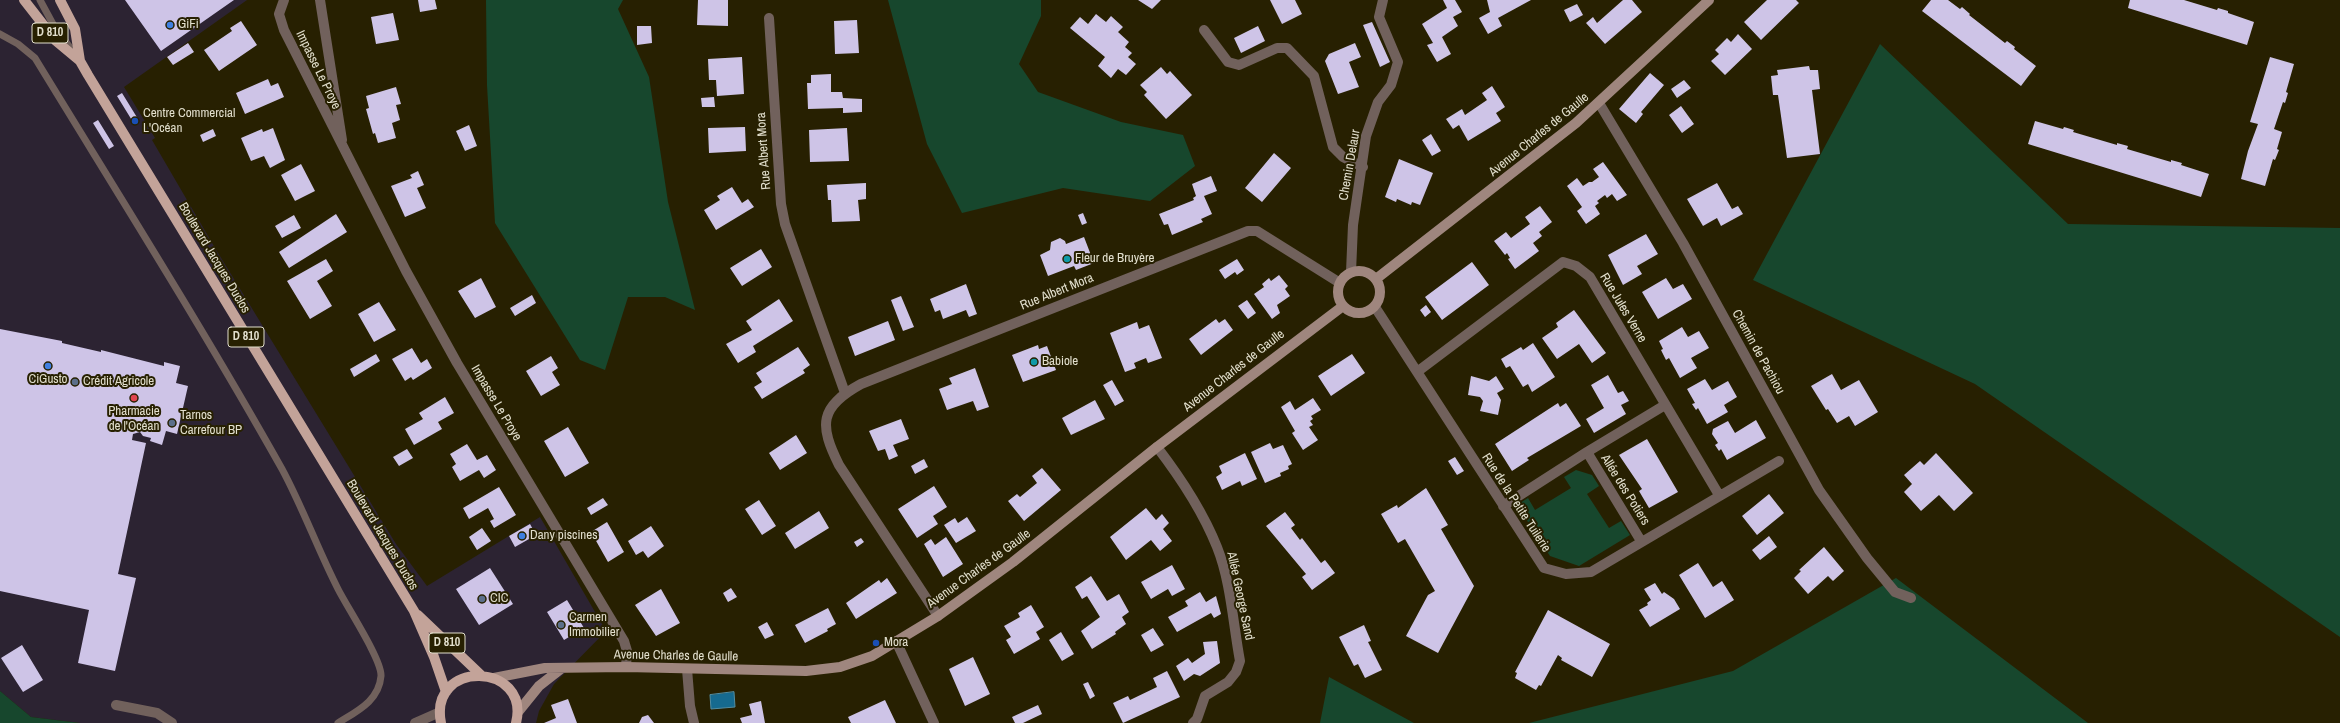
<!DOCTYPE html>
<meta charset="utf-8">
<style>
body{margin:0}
canvas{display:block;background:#272001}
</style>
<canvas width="2340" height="723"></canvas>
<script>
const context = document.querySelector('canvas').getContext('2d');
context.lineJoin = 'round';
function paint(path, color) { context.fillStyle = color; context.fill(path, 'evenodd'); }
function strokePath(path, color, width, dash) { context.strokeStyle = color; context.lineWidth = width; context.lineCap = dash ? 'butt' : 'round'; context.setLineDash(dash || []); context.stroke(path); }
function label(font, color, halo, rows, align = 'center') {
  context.font = font + ' "Archivo Narrow",sans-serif'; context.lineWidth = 4; context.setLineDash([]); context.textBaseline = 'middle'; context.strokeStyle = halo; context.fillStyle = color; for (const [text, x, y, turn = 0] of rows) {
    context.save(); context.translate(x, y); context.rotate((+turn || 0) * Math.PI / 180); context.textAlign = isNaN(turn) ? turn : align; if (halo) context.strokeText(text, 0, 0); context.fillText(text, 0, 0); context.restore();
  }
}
const commercial = new Path2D(`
 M0,0H247L124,87L155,138L152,140L215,248L396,544L427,586L540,517L606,631L554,684L539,711L536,723H80L31,717L0,691Z`);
const green = new Path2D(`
 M486,0H623L618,9L649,77L668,202L695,310L665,297H628L605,370L580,360L495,223L487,85Z
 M888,0H1041V16L1019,64L1038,92L1121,122L1183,135L1195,166L1150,201L1063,188L962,213L927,144Z
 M1880,44L2068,224L2340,228V637L1975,384L1753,280Z
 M1576,470L1592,475L1599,486L1587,494L1609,528L1621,521L1630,535L1579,566L1550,556L1517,505L1528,498L1535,510L1571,488L1564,477Z
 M1896,578L2088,723H1529L1733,671Z
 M1329,677L1414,723H1320Z
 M0,691L31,717L80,723H0Z`);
const water = new Path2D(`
 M734,692L735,707L711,709L710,695Z`);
const building = new Path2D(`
 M125,0H234L161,51Z
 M418,0H435L437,9L420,12Z
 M698,0H728V26L697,25Z
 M1138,0H1161L1152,9Z
 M1270,0H1295L1302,14L1282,24Z
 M1443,0H1455L1462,12L1453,17L1458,26L1442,37L1451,54L1437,62L1427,45L1433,43L1422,24L1447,8Z
 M1487,0H1531L1498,18L1502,26L1488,34L1479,18L1490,12Z
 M1623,0H1632L1642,12L1605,44L1586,23L1593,17L1597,23Z
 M1767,0H1796L1799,3L1761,40L1744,22Z
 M1931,0H1948L1960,9L1962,7L1970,14L1969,15L2005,43L2007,41L2015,47L2014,49L2036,66L2021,86L1922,11Z
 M2130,0H2184L2217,10L2218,8L2228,11V13L2254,22L2247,45L2128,8Z
 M1577,4L1583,15L1570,22L1564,10Z
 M393,13L399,40L376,44L371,17Z
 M1096,14L1106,22L1111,16L1123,27L1118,32L1129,42L1125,47L1132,53L1128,57L1136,64L1126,75L1118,69L1111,78L1098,66L1105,57L1070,28L1080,17L1088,24Z
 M857,20L859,53L835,54L834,21Z
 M241,21L257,45L219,71L204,50L232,31L230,28Z
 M1372,22L1390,62L1380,67L1363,25Z
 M637,26H651L652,43L637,45Z
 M1258,26L1265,41L1241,53L1234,38Z
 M1738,34L1752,49L1725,75L1711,61L1719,54L1715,50L1727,38L1731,42Z
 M188,43L194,52L173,65L167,57Z
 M1355,43L1361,57L1349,62L1359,87L1338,94L1325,61L1329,54Z
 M742,57L744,94L717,96L716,80H709L708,59Z
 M2270,57L2294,64L2286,92L2288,93L2285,103L2283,102L2274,129L2282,132L2277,149L2279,150L2275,160L2273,159L2265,186L2241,179L2248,151L2258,124L2250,122Z
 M1809,66L1810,70H1818L1820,89L1812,90L1820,154L1787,158L1778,95H1773L1771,76L1778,75L1777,70Z
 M1161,67L1167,74L1170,71L1192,95L1166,119L1144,95L1147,92L1140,85Z
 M1650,73L1664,85L1641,112L1643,114L1636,123L1619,109Z
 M831,74V92H842L843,98L862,99V112L843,113V108L808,109L807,83H811V75Z
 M268,79L271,86L278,83L284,97L245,114L236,93Z
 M1684,80L1691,88L1677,98L1671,89Z
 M1492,86L1505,107L1496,113L1501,121L1468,141L1459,125L1453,129L1446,119L1462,109L1465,115L1487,100L1482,93Z
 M396,87L401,104L396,105L400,120L392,123L396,138L378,143L375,133L373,134L366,109L369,108L366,96Z
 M122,93L138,119L133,122L117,96Z
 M714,97L715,107H702L701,98Z
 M1681,106L1694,124L1682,133L1669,115Z
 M98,120L114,146L109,149L93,123Z
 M2035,121L2063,129L2064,127L2074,130L2073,132L2117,145V143L2128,146L2127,149L2171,162V160L2182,163L2181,165L2209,174L2201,197L2028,144Z
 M469,125L477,146L465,151L456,131Z
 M745,127L746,151L709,153L708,128Z
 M273,128L285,160L270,168L264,156L251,161L241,138L262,129L263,132Z
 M847,128L849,161L810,162L809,130Z
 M213,129L216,136L203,142L200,135Z
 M1431,134L1441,151L1432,156L1422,140Z
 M1274,153L1291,168L1262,202L1245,188Z
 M1399,159L1433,173L1420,205L1412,202L1411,205L1397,199L1396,202L1385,197Z
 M1603,162L1627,195L1617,201L1612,194L1607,198L1605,195L1597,201L1599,203L1595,206L1600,214L1586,224L1577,211L1582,207L1567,186L1577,178L1583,186L1589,182H1592L1599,177L1593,169Z
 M301,164L315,191L295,201L281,175Z
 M418,171L424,185L417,188L426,208L405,217L391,186L412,178L410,175Z
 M1211,176L1217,191L1204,196L1212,214L1201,219L1203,222L1172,235L1168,224L1164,225L1159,214L1194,200L1193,198L1196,196L1192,184Z
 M866,183V199L858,200L860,221L832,222L831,200H828L827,185Z
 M1717,183L1732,209L1738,206L1743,214L1721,226L1717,218L1703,226L1687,199Z
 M732,187L742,203L748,199L754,207L716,230L704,210L720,200L717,196Z
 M1540,206L1552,222L1539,232L1542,236L1533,243L1539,251L1515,269L1508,259L1510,258L1507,253L1505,255L1494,241L1506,232L1511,238L1530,224L1525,217Z
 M1083,213L1087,223L1082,225L1078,215Z
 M336,214L347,232L289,268L279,252Z
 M294,215L301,228L282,238L275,226Z
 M1646,234L1658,254L1637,266L1642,274L1623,285L1608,255Z
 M1084,237L1094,263L1076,270L1074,266L1048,276L1040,255L1050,250L1051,242L1060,238L1065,241L1066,244Z
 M761,249L772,267L742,286L730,268Z
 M326,259L333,271L317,281L332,306L310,319L287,281Z
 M1237,259L1244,270L1237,275L1235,272L1225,279L1219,270Z
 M1472,262L1489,285L1442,320L1425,297Z
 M1279,275L1288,286L1285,289L1290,296L1277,305L1280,313L1272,319L1254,294L1264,287L1262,284L1269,278L1271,281Z
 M481,278L496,307L475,318L458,291Z
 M1666,278L1673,289L1683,284L1692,299L1658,319L1642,292Z
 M966,284L977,314L969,317L966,310L943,319L940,310L935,312L930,299Z
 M532,295L536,303L515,316L510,308Z
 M901,296L914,327L903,331L891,300Z
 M779,299L793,321L753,346L756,352L738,363L726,344L752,330L746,321Z
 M1247,300L1256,313L1248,319L1238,306Z
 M379,302L396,330L374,342L358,314Z
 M1426,305L1431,312L1425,317L1420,310Z
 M1574,310L1606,353L1592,363L1579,344L1557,359L1542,338L1558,327L1556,323Z
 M1216,319L1219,323L1225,319L1233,330L1201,355L1189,339Z
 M888,321L895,340L855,356L848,337Z
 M1137,322L1139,329L1149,325L1162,358L1148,363L1146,358L1134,363L1136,368L1125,372L1110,333Z
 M1682,327L1688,337L1699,331L1709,348L1691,358L1697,368L1680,378L1669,358L1666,360L1661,350L1663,349L1659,341Z
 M0,329L62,341V343L101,352V350L164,366V362L180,366L176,383L188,386L177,434L166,431L162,445L150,441L151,438L143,436L140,432L133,434L132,440L146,443L118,574L136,578L115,671L78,663L89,610L0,591Z
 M1533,343L1555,377L1532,392L1528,384L1523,387L1510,366L1506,368L1501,359L1521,347L1523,350Z
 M1038,345L1039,349L1047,346L1056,370L1023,382L1012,355Z
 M798,347L810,365L803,370L805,373L762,399L754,387L762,382L756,373Z
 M412,348L421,363L427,359L432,368L413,380L411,377L405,381L392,359Z
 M376,354L380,361L354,377L350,369Z
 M1352,354L1365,373L1331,396L1318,376Z
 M551,356L558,368L552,372L560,385L541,396L526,371Z
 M975,368L989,407L977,411L973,401L947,410L939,389L952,384L949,378Z
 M1832,374L1841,390L1859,380L1878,412L1855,426L1849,416L1837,423L1828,409L1826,410L1811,386Z
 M1608,375L1618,393L1623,391L1629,401L1621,405L1626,414L1594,433L1586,419L1604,408L1591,385Z
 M1471,376L1489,381L1496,376L1504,389L1497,393L1501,400L1498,415L1480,411L1483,401L1480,397L1468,395Z
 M1705,379L1712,390L1728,381L1737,397L1724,405L1728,412L1707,424L1698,408L1696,410L1692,404L1695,403L1687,389Z
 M1112,380L1124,401L1115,406L1103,385Z
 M445,397L454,413L438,422L442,429L414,445L405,429L423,419L419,413Z
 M1313,398L1321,410L1311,416L1313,419L1310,421L1313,425L1309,427L1318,440L1303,450L1292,433L1295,431L1281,407L1290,401L1295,410Z
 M1095,400L1105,419L1071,435L1062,418Z
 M1558,403L1560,407L1566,403L1581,426L1527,458L1529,460L1512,471L1495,444Z
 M901,419L909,439L893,445L898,456L889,460L885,449L878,451L869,431Z
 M1756,420L1766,438L1727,460L1721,449L1719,451L1715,445L1718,443L1712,434L1713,429L1728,421L1735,433Z
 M568,427L589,463L565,477L544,441Z
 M796,435L807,453L780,470L769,453Z
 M1647,439L1678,492L1649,508L1639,491L1642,489L1619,455Z
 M1270,443L1273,449L1283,445L1292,464L1288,466L1289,469L1280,473L1281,476L1265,483L1251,452Z
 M467,444L477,460L487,455L496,470L484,478L479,470L460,481L452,467L456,464L450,454Z
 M407,449L413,458L399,466L393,457Z
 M1245,453L1257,479L1242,486L1240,481L1222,490L1216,477L1222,473L1219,466Z
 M1936,453L1973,493L1954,511L1939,495L1921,511L1904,492L1912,484L1904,475L1920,461L1924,465Z
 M1455,457L1464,471L1457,475L1448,461Z
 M924,459L928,467L915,474L911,466Z
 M1042,468L1061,490L1024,521L1008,501L1017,494L1020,497L1037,483L1032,476Z
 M934,486L947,507L933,516L938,524L917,538L898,509Z
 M499,487L516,515L494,528L490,521L494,519L488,508L469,519L463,508Z
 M1426,488L1448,525L1441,529L1474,586L1438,653L1406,636L1428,595L1435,591L1405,539L1398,543L1381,514L1397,505L1398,508Z
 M1769,494L1784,513L1757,535L1742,516Z
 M603,498L608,505L591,515L587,508Z
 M759,500L776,526L762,535L745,509Z
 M1146,508L1156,520L1162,514L1169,523L1163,529L1172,541L1160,551L1151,540L1126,560L1110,537Z
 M819,511L829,528L795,549L785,533Z
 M1285,512L1295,525L1291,528L1300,540L1302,538L1321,563L1325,560L1335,573L1312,590L1302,577L1306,574L1266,526Z
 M967,517L976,531L956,543L944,525L955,518L958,523Z
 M607,522L624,552L608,562L591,532Z
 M530,524L536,535L515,547L509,536Z
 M651,526L664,546L648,558L643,551L636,555L628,541Z
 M482,528L491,541L477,550L469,537Z
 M1769,536L1777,547L1760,560L1752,550Z
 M946,537L963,564L943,577L924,544L931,539L935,545Z
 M861,538L864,542L857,547L854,542Z
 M1824,547L1844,571L1833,581L1828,576L1808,594L1794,578L1801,571L1799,570Z
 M1698,563L1713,587L1722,581L1734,600L1705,618L1679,575Z
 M1172,565L1185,589L1172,596L1168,589L1151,599L1141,582Z
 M490,568L513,604L479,625L456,589Z
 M1091,576L1107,601L1119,594L1129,612L1122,617L1126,624L1115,632L1116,634L1092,649L1081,631L1100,617L1087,596L1082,599L1075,587Z
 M887,578L897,593L856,619L846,603L879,580L881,583Z
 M1655,583L1662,594L1664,592L1674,599L1680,609L1650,627L1639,610L1648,605L1647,603L1651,600L1644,589Z
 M731,588L737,597L728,602L723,593Z
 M661,589L680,623L656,636L635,605Z
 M1200,592L1206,602L1216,596L1221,614L1214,618L1211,613L1177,632L1168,617L1188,606L1185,601Z
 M567,600L584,628L564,640L547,612Z
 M1031,605L1044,627L1036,632L1040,639L1014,654L1006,640L1011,637L1004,626L1020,617L1018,613Z
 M828,608L836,624L827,629L828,631L805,643L795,625Z
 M1548,610L1610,644L1592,677L1561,660L1562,658L1558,655L1541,686L1539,685L1536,690L1515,678L1517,673L1515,672Z
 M767,622L774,635L765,639L758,627Z
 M1364,625L1371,641L1368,642L1382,670L1365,678L1358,664L1354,666L1339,637Z
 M1153,628L1164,645L1151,652L1141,635Z
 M1061,632L1074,654L1062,661L1049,640Z
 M1217,641L1220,663L1200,676L1194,674L1184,681L1176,666L1188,658L1192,663L1205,654L1203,642Z
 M22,645L43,680L23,692L1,658Z
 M973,657L990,694L965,706L949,669Z
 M1167,671L1180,697L1123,723L1113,703L1128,696L1130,700L1157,687L1153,678Z
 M1088,682L1095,696L1090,699L1083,684Z
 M568,699L577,723H544L556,718L551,705Z
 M885,700L896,723H851L848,717Z
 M761,701L765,723H742L740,718L752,715L749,704Z
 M1038,705L1042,714L1023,723H1015L1012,717Z
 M648,715L654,723H639L642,717Z`);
const lane = new Path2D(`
 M40,0L54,26L72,50
 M0,34L18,44L35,58C118,194 204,330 282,469C303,508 318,550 338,589C347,607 382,660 381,676C379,701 357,711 338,723`);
const street = new Path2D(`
 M284,0L279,14L284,30L406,271L457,363L624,641L627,651L626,667
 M320,0L342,140
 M769,18L781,204L785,224L845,393
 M1204,30L1228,62L1239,65L1277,48H1287L1314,76L1333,147L1343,157L1363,167
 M1599,103L1683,243L1819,490L1867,558L1895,592L1911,598
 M1351,272L1353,225L1366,136L1378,102L1391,85L1398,62L1379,17L1383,0
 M1375,307L1544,568L1566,574L1591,572L1779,461
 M1417,372L1563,262L1576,266L1590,277L1719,495
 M1157,447C1180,477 1203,512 1217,547C1231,582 1233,624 1240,661L1236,672L1228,682L1205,696L1197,719L1193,723
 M1587,452L1665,405
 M1503,506L1587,452L1641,541
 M938,616L839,465C819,425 819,407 861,384L1248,231H1257L1340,283
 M896,641L934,723
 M687,669L690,706L694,723
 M116,705L157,713L172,723
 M415,723L440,712`);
const secondary = new Path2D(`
 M1338 292a21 21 0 1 1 42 0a21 21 0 1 1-42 0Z
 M1376,279L1576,123L1709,0
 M494,678L545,668L626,667L806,671L840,667L872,656L938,616L1013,562L1157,447L1343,306
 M518,712L539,686L562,668`);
const primary = new Path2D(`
 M24,0L56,41L80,61L88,75L414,611L434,657L446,692
 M60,0L75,29L80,61
 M418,615L481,675
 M441,723C428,659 531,662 516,723`);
const markers = [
 [170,25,4,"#3f7fe0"],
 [135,121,4,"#1a4fb4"],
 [1067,259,4,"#0f9aa8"],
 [1034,362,4,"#0f9aa8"],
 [48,366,4,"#3f7fe0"],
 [75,382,4,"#5c6f8a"],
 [134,398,4,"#e0444e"],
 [172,423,4,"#5c6f8a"],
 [522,536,4,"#3f7fe0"],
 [482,599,4,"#5c6f8a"],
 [561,625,4,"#5c6f8a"],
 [876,643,4,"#1a4fb4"]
];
const shields = [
 [50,33,36],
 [246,337,36],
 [447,643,36]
];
const shieldNames = [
 ["D 810",50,33],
 ["D 810",246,337],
 ["D 810",447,643]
];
const poiNames = [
 ["GiFi",178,25],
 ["Centre Commercial",143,114],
 ["L'Océan",143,129],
 ["Fleur de Bruyère",1075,259],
 ["Babiole",1042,362],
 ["CiGusto",48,380,"center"],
 ["Crédit Agricole",83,382],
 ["Pharmacie",134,412,"center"],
 ["de l'Océan",134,427,"center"],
 ["Tarnos",180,416],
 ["Carrefour BP",180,431],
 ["Dany piscines",530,536],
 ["CIC",490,599],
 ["Carmen",569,618],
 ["Immobilier",569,633],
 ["Mora",884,643]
];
const streetNames = [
 ["Impasse Le Proye",318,70,64],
 ["Avenue Charles de Gaulle",1539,135,-39],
 ["Rue Albert Mora",764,151,-94],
 ["Chemin Delaur",1350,165,-80],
 ["Boulevard Jacques Duclos",214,258,59],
 ["Rue Albert Mora",1057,292,-22],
 ["Rue Jules Verne",1623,308,59],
 ["Chemin de Pachiou",1758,352,61],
 ["Avenue Charles de Gaulle",1234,371,-38],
 ["Impasse Le Proye",496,403,59],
 ["Allée des Potiers",1625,490,58],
 ["Rue de la Petite Tuilerie",1516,503,57],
 ["Boulevard Jacques Duclos",382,535,59],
 ["Avenue Charles de Gaulle",979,569,-36],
 ["Allée George Sand",1240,596,78],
 ["Avenue Charles de Gaulle",676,656,1]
];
paint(commercial, '#2c2332');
paint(green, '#17472d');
paint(water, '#166a8f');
strokePath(water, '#538da2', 1);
paint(building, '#cec4e7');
strokePath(lane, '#71615c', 7);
strokePath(street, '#71615c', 10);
strokePath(secondary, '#9f867e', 10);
strokePath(primary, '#c3a399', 10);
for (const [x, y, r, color] of markers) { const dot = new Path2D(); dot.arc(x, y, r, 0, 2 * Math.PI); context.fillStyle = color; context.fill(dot); strokePath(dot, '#272001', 1.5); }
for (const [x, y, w] of shields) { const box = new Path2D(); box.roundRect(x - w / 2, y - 10, w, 20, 3); context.fillStyle = '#272001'; context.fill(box); strokePath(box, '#e2dfcd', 1); }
label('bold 12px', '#e2dfcd', null, shieldNames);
label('13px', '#e2dfcd', '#272001', poiNames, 'left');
label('13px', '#e2dfcd', '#272001', streetNames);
</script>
